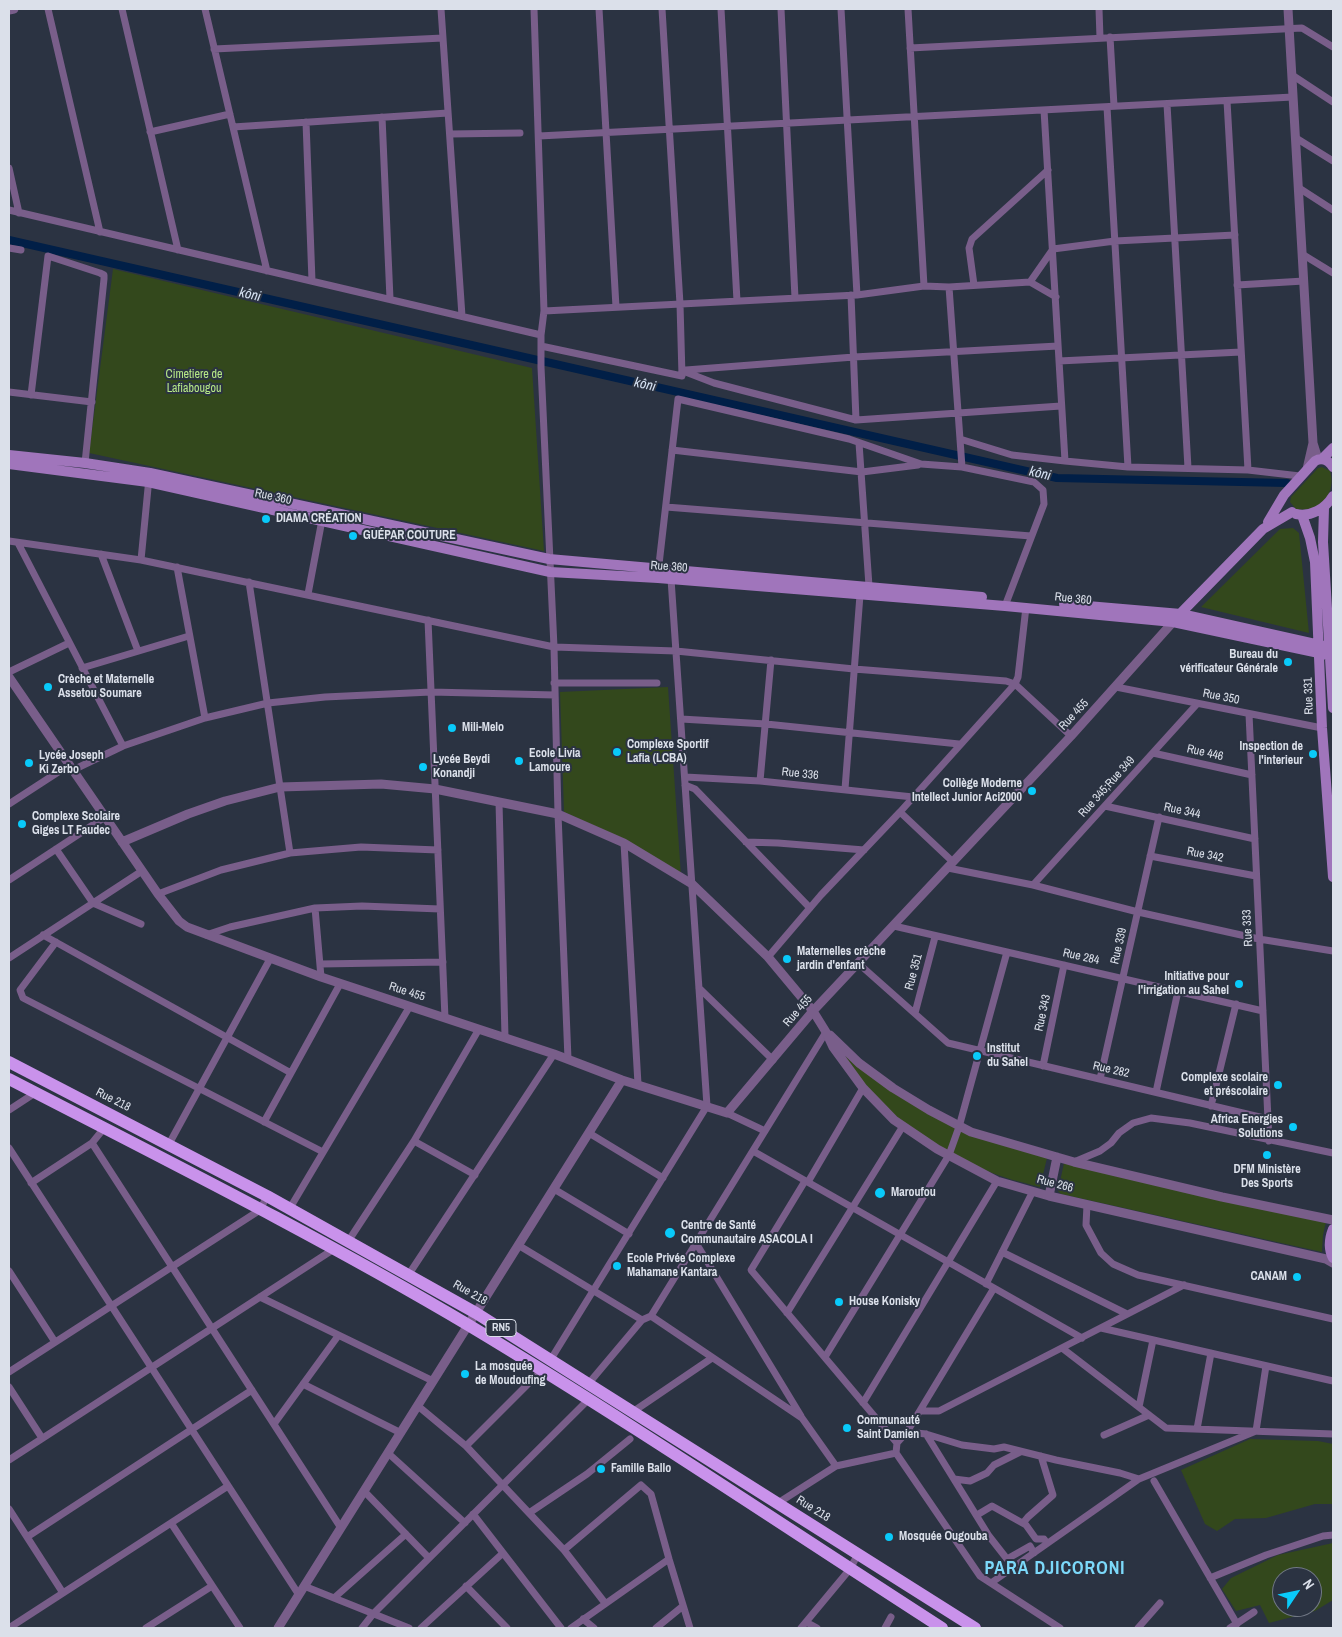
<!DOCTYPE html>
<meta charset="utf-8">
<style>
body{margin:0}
#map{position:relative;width:1342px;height:1637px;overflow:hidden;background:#2b3342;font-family:"Archivo Narrow",sans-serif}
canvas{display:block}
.frame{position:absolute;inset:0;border:10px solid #dbe0ea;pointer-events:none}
.north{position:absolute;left:1272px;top:1567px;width:50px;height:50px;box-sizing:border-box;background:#2b3342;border:1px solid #717885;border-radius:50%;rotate:56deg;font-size:14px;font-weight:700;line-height:20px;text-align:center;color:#dbe0ea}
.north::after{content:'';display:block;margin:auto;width:18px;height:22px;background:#09cafa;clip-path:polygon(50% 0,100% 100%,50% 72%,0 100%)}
</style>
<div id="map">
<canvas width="1342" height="1637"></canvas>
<div class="frame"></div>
<div class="north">N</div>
</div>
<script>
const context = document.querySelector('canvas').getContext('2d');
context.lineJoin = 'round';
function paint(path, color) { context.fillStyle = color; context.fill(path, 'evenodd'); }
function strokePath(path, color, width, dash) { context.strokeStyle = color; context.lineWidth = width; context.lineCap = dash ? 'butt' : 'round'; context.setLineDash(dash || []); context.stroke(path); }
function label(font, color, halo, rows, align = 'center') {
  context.font = font + ' "Archivo Narrow",sans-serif'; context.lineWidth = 4; context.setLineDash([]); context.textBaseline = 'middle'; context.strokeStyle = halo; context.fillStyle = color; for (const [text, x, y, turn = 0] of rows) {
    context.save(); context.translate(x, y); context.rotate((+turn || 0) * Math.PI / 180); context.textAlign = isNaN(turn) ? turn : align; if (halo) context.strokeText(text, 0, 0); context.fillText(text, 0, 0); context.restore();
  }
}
const green = new Path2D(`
 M113,269L532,368L544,551L89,453Z
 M1322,467L1330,471C1337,494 1319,513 1296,509L1290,502L1291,497L1318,468Z
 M1293,528L1299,533L1309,633L1201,607L1280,529Z
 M668,687L681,876L624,839L564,812L560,692Z
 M839,1047L919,1107L1047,1158L1040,1187C1021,1182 1003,1178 985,1170C948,1154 909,1130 880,1102C864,1085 851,1066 839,1047Z
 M1064,1163L1326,1222L1323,1235L1322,1252L1061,1194L1058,1191Z
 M1250,1439L1318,1441L1333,1444V1504H1315L1266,1518L1235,1519L1217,1531L1205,1524L1181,1470Z
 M1333,1543V1600L1315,1611L1269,1623L1260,1605L1236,1611L1222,1589L1231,1578L1278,1555ZM1282,1577H1312V1607H1282Z`);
const canal = new Path2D(`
 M9,240L1057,478L1287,483`);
const minor = new Path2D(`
 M48,9L100,232
 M122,9L178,250
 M205,9L267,271
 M441,9L462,316
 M534,9L544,311L541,335V367L554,647L558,814L568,1059
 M599,9L616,307
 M721,9L737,301
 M781,9L795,298
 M841,9L857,295
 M908,9L924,286
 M1099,9L1100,38
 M1110,37L1114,106
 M910,48L1302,28L1333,47
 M214,49L443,38
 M1292,75L1333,102
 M1227,101L1248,470
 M1167,104L1188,468
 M1107,107L1128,467
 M1044,110L1065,461
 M382,117L390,299
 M306,122L312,281
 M233,127L448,113
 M150,132L230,114
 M450,134L520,133
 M539,136L1293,97
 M1296,138L1333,161
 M9,168L19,213
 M1299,188L1333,210
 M9,210L541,335
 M9,248L21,250
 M1302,254L1333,273
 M1030,282L1053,249L1115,241L1235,235
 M974,285L969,248L972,239L1048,170
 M1237,285L1304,281
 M949,287L962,467
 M851,295L856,420
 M544,311L857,295L924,286L949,287L1030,282L1056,297
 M541,346L682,376L680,304L662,9
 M1059,361L1241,352
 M686,370L854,357L1058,346
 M683,371L714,383L856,420L1061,406
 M9,392L92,402
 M31,395L48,256L100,273L104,275V279L85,463
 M960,439L1012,455L1065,461L1128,467L1248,470L1300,476
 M859,443L869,586
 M672,450L862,472L918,465
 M666,507L1031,536
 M9,541L141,560L554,647L676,651L854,669L1006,681L1015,684L1071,736
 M18,543L123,746
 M101,554L138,651
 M141,560L149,478
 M177,567L205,718
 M658,573L678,399L849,439L921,464L962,467L1034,482L1043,490L1044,504L1005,606
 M249,582L290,853
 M308,594L322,520
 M428,620L445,1018
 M82,668L189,636
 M9,672L69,643
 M554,683H657
 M1116,687L1322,728
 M1249,714L1269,1141
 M681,719L766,724L959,744
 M1153,753L1252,775
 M73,770L123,746L205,718L268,703L325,697L431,692L555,695
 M685,777L760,781L913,797
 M760,781L771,660
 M685,785L695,789L810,908
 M845,789L860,595
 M499,802L505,1037
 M9,804L69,765
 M1105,806L1255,839
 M900,812L953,862
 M746,842L778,843L864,850
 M624,843L638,1084
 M56,849L93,903L141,924
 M1150,856L1256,876
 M948,868L1033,885L1138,912L1259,939L1333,951
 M9,880L105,817
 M1033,885L1197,704
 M158,894L221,870L290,853L361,847L438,850
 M315,908L321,977
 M894,926L1263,1011
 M43,935L291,1073
 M206,935L230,927L315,908L362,906L440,909
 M56,942L20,990L23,998L323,1152
 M768,957L821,895L900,812L1015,684L1018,677L1026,607
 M9,958L142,871
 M320,964L443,962
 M859,964L948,1043L1268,1119
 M699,988L773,1060
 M915,1013L935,937
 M1043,1066L1064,965
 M1100,1079L1159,817
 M1156,1092L1178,991
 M1211,1106L1236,1004
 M9,1110L35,1093
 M727,1113L765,1131
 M264,1122L340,984
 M589,1133L663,1178
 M414,1141L475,1175
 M92,1143L341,1528
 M169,1144L270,959
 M9,1148L299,1595
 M753,1151L1082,1338
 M1074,1162L1100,1151L1111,1143L1119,1133L1133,1123L1151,1118L1190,1123L1333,1153
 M805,1181L751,1270L897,1443
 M808,1182L863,1088
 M31,1183L92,1143L105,1127
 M554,1189L629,1234
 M1087,1205L1086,1225L1101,1253L1113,1264L1138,1275L1333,1319
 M290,1208L410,1006
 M349,1240L414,1141L479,1029
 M696,1243L801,1416
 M518,1245L642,1320
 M1002,1252L1127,1314
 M9,1271L55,1342
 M409,1274L554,1054
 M986,1284L1033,1191
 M260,1297L433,1381
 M787,1313L903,1126
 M651,1316L802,1418L836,1466L896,1453
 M1101,1328L1333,1381
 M1062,1348L1166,1428L1333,1434
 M825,1357L949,1155L959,1127L1007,952
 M551,1359L707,1106L671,579
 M9,1372L260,1210L267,1196
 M589,1383L642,1320L651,1316L826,1032
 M303,1384L401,1433
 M9,1387L42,1438
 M863,1403L997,1181
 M418,1406L466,1446L529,1513L564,1550L605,1603
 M1139,1407L1153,1340
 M634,1411L712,1358
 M920,1411H939L1184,1285
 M274,1424L338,1336
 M1197,1429L1211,1353
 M907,1432L994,1288
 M926,1434L989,1536L1007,1559L1030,1546L1034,1553
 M1104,1435L1149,1415
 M466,1446L542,1370
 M388,1453L465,1523
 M9,1460L334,1249
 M954,1479L970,1481L987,1473L994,1465L1020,1452
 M1154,1481L1237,1624
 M364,1491L429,1558
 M778,1503L836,1466
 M9,1509L63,1593
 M529,1513L587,1474L630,1439
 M473,1514L561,1628
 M977,1515L992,1506L1026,1525L1036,1539H1044L1047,1543
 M171,1523L240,1628
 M1023,1523L1028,1517L1053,1495L1041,1456
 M27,1537L252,1390
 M564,1550L641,1485L651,1494L669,1559L690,1628
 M1210,1578L1266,1555L1323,1536L1333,1535
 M991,1583L1139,1479L1256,1431L1266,1366
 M304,1586L409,1628
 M466,1586L507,1628
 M334,1598L406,1534
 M583,1619L594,1628
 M806,1622L817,1628
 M9,1628L228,1486
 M146,1628L212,1586
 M362,1628L373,1614L589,1399
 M421,1628L503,1553
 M571,1628L669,1559
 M656,1628L683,1606
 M801,1628L850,1569L858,1554
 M885,1628L891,1617
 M1060,1628L980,1576L896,1453L897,1443L907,1432L926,1434L962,1445L994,1449L1004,1447L1056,1460L1120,1473L1139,1479
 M1138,1628L1160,1603
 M1230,1628L1254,1612`);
const tertiary = new Path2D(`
 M1288,9L1313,443L1318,459
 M9,10L14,9
 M1307,469L1313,443
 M9,677L158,894L179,921L187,927L321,977L554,1054L622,1080L727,1113L813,1011L1071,736L1173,622
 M122,842L188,814L225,801L280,787L381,784L435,789L558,814L624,843L692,884L768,957L813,1011L826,1032L833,1047L863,1088L894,1120L937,1149L997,1181L1049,1196L1326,1259L1333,1263
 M830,1035L859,1063L893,1088L929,1110L971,1132L1074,1162L1222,1197L1333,1220
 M1049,1196L1057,1157
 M278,1628L622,1080`);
const secondary = new Path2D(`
 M9,455L85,463L150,473L549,559L982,597
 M1322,459L1333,448
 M9,464L148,482L550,572L658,578L1005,606L1173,622L1333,656
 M1324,508L1323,542L1333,708
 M1296,514C1311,517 1325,509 1333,496
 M1302,515L1310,538L1315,562L1322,728L1333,877
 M1268,522L1284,495L1315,461C1322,457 1329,461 1333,467
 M1064,604L1181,614L1333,648
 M1177,617L1263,529L1292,512
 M1333,1229C1329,1239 1328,1248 1333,1258`);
const trunk = new Path2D(`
 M9,1062L267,1196L476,1313L975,1628
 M9,1079C164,1159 320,1237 470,1326C630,1422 785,1527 942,1628`);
const markers = [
 [266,519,5,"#09cafa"],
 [353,536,5,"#09cafa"],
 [1288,662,5,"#09cafa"],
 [48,687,5,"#09cafa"],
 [452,728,5,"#09cafa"],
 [617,752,5,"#09cafa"],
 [1313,754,5,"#09cafa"],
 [519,761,5,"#09cafa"],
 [29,763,5,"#09cafa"],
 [423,767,5,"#09cafa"],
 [1032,791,5,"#09cafa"],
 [22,824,5,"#09cafa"],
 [787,959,5,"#09cafa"],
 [1239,984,5,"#09cafa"],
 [977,1056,5,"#09cafa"],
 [1278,1085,5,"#09cafa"],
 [1293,1127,5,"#09cafa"],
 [1267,1155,5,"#09cafa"],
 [880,1193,6,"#09cafa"],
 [670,1233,6,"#09cafa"],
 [617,1266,5,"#09cafa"],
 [1297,1277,5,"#09cafa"],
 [839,1302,5,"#09cafa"],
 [465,1374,5,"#09cafa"],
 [847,1428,5,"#09cafa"],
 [601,1469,5,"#09cafa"],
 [889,1537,5,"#09cafa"]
];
const shields = [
 [501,1328,30]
];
const shieldNames = [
 ["RN5",501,1328]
];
const parkNames = [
 ["Cimetiere de",194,375],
 ["Lafiabougou",194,389]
];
const streetNames = [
 ["Rue 360",273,497,12],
 ["Rue 360",669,567,4],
 ["Rue 360",1073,599,6],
 ["Rue 331",1309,696,-92],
 ["Rue 350",1221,697,11],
 ["Rue 455",1074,715,-47],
 ["Rue 446",1205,753,13],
 ["Rue 336",800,774,6],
 ["Rue 345;Rue 349",1107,787,-48],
 ["Rue 344",1182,811,12],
 ["Rue 342",1205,855,11],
 ["Rue 333",1248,928,-93],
 ["Rue 339",1119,946,-77],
 ["Rue 284",1081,957,13],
 ["Rue 351",914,972,-75],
 ["Rue 455",407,992,18],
 ["Rue 455",798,1011,-49],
 ["Rue 343",1043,1013,-78],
 ["Rue 282",1111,1070,13],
 ["Rue 218",113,1100,27],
 ["Rue 266",1055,1184,15],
 ["Rue 218",470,1293,30],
 ["Rue 218",813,1509,32]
];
const poiNames = [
 ["DIAMA CRÉATION",276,519],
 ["GUÉPAR COUTURE",363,536],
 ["Bureau du",1278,655,"right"],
 ["vérificateur Générale",1278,669,"right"],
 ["Crèche et Maternelle",58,680],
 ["Assetou Soumare",58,694],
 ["Mili-Melo",462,728],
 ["Complexe Sportif",627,745],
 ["Lafia (LCBA)",627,759],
 ["Inspection de",1303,747,"right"],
 ["l'interieur",1303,761,"right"],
 ["Ecole Livia",529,754],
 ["Lamoure",529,768],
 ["Lycée Joseph",39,756],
 ["Ki Zerbo",39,770],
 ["Lycée Beydi",433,760],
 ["Konandji",433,774],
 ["Collège Moderne",1022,784,"right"],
 ["Intellect Junior Aci2000",1022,798,"right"],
 ["Complexe Scolaire",32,817],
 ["Giges LT Faudec",32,831],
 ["Maternelles crèche",797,952],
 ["jardin d'enfant",797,966],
 ["Initiative pour",1229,977,"right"],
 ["l'irrigation au Sahel",1229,991,"right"],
 ["Institut",987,1049],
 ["du Sahel",987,1063],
 ["Complexe scolaire",1268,1078,"right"],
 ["et préscolaire",1268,1092,"right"],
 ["Africa Energies",1283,1120,"right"],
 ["Solutions",1283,1134,"right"],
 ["DFM Ministère",1267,1170,"center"],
 ["Des Sports",1267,1184,"center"],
 ["Maroufou",891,1193],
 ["Centre de Santé",681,1226],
 ["Communautaire ASACOLA I",681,1240],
 ["Ecole Privée Complexe",627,1259],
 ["Mahamane Kantara",627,1273],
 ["CANAM",1287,1277,"right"],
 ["House Konisky",849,1302],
 ["La mosquée",475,1367],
 ["de Moudoufing",475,1381],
 ["Communauté",857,1421],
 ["Saint Damien",857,1435],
 ["Famille Ballo",611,1469],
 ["Mosquée Ougouba",899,1537]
];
const waterNames = [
 ["kôni",250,295,13],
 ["kôni",645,385,13],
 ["kôni",1040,474,13]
];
const districtNames = [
 ["PARA DJICORONI",1055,1569]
];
paint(green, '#33481c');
strokePath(canal, '#011f47', 8);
strokePath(minor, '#795e8a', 7);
strokePath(tertiary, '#795e8a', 9);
strokePath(secondary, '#a075bb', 10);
strokePath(trunk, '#c992eb', 12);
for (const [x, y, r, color] of markers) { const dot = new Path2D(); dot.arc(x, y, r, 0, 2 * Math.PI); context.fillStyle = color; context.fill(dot); strokePath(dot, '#2b3342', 2); }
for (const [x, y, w] of shields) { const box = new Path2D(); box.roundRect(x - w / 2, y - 8.5, w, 17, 4); context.fillStyle = '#2b3342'; context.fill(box); strokePath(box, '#dbe0ea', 1); }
label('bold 11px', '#dbe0ea', null, shieldNames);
label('12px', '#b6e786', '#2b3342', parkNames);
label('12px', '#dbe0ea', '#2b3342', streetNames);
label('bold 12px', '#dbe0ea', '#2b3342', poiNames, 'left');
label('italic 14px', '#d7e3f4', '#2b3342', waterNames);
context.letterSpacing = '1px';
label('bold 18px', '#7cd9fa', '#2b3342', districtNames);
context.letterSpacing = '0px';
</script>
